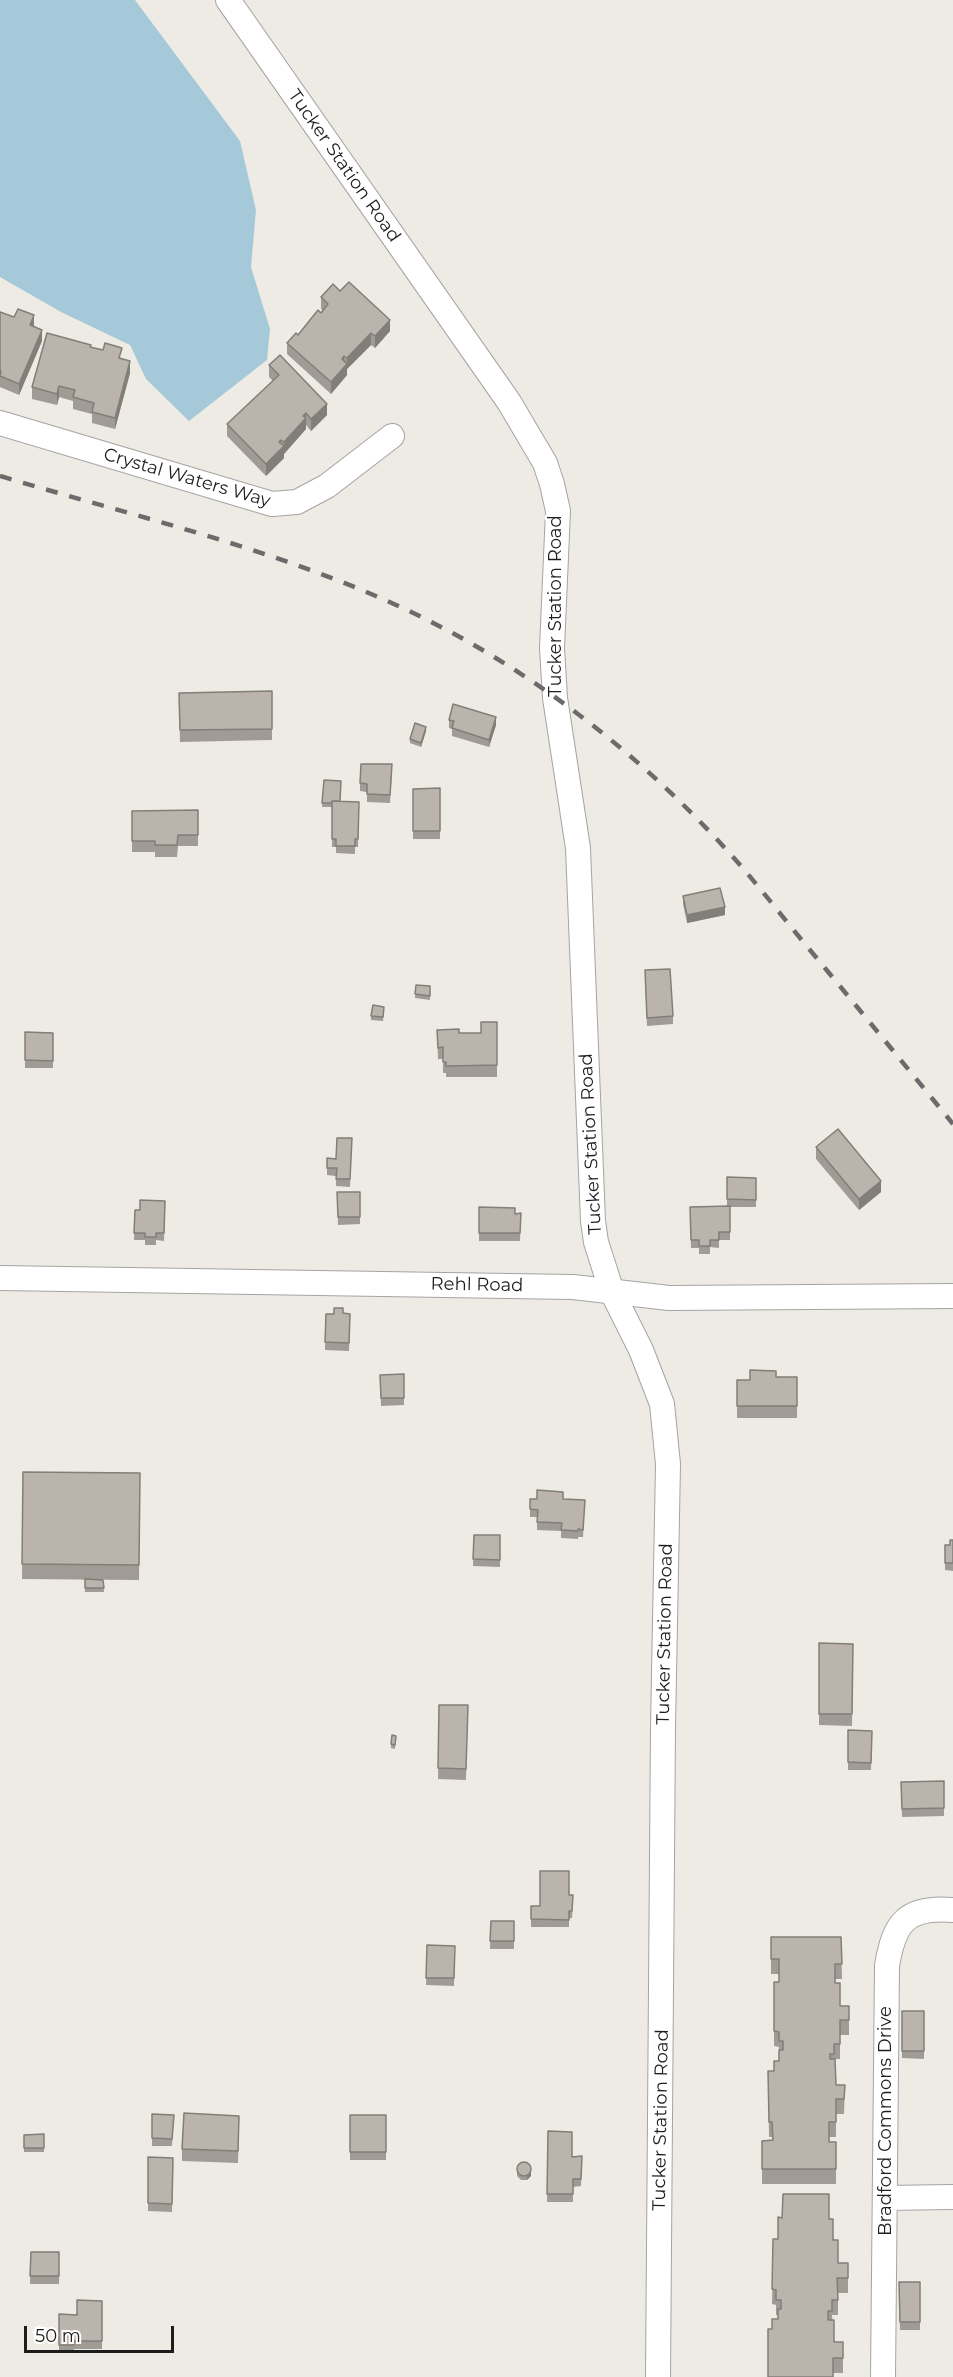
<!DOCTYPE html>
<style>
body{margin:0}
#map{position:relative;width:953px;height:2377px;overflow:hidden;background:#eeebe4;font-family:Montserrat,sans-serif}
canvas{display:block}
.scale{position:absolute;left:24px;top:2326px;width:150px;height:27px;box-sizing:border-box;border:3px solid #1d1d1d;border-top:0;padding-left:8px;font-size:18px;line-height:21px;white-space:nowrap;color:#1d1d1d;-webkit-text-stroke:4px #fff;paint-order:stroke}
</style>
<div id="map">
<canvas width="953" height="2377"></canvas>
<div class="scale">50 m</div>
</div>
<script>
const context = document.querySelector('canvas').getContext('2d');
context.lineJoin = 'round';
function paint(path, color) { context.fillStyle = color; context.fill(path, 'evenodd'); }
function strokePath(path, color, width, dash) { context.strokeStyle = color; context.lineWidth = width; context.lineCap = dash ? 'butt' : 'round'; context.setLineDash(dash || []); context.stroke(path); }
function label(font, color, halo, rows, align = 'center') {
  context.font = font + ' Montserrat,sans-serif'; context.lineWidth = 5; context.setLineDash([]); context.textBaseline = 'middle'; context.strokeStyle = halo; context.fillStyle = color; for (const [text, x, y, turn = 0] of rows) {
    context.save(); context.translate(x, y); context.rotate((+turn || 0) * Math.PI / 180); context.textAlign = isNaN(turn) ? turn : align; if (halo) context.strokeText(text, 0, 0); context.fillText(text, 0, 0); context.restore();
  }
}
const water = new Path2D(`
 M0,0H135L240,141L256,210L251,267L270,329L267,360L189,421L146,379L130,345L61,312L0,277Z`);
const minor = new Path2D(`
 M228,0L509,402L545,463L552,484L558,511L552,648L555,698L578,848L593,1221L596,1242L612,1292L641,1350L662,1404L668,1464L663,1727L658,2377
 M0,423L272,504L297,502L327,486L392,436
 M0,1278L573,1287L669,1298L953,1296
 M885,2198L953,2197
 M883,2377L887,1966C894,1923 906,1906 953,1910`);
const rail = new Path2D(`
 M0,476C137,517 277,549 407,610C530,668 643,756 733,857C758,885 781,915 805,944C855,1004 904,1064 953,1124`);
const wall = new Path2D(`
 M340,291L390,331L375,348L371,345L347,369V375L331,394L287,354V343L298,335L323,311L321,309V297Z
 M0,312L34,326L42,341L19,395L0,387Z
 M91,347L122,359L130,373L115,429L92,423V414L73,409V401L59,397L57,405L32,399V387Z
 M269,365L327,415L311,431L306,425V429L284,454V458L266,476L227,436V424L273,381L269,377Z
 M272,691V740L180,742L179,693Z
 M449,720L496,725L489,747L452,736V729L449,728Z
 M426,731L421,747L410,743V739Z
 M392,772L390,803L367,802V792L360,791V783Z
 M324,780L340,801L359,802L358,847H355V854L336,853V847H332V807H322Z
 M440,788V839H413V789Z
 M198,810V846H178L177,857H155V852H132V811Z
 M683,896L725,915L687,923L683,904Z
 M645,978L673,1016V1024L647,1026Z
 M416,985L430,986V1000L415,998Z
 M384,1011L383,1021L371,1020V1016Z
 M497,1022V1077H446V1073H443V1059H438L437,1030L459,1033H481Z
 M25,1032L53,1033V1068H25Z
 M352,1138L350,1187L336,1186V1176L327,1175V1158L336,1159Z
 M816,1147L881,1192L859,1210L816,1159Z
 M727,1177L756,1178V1207H730V1240H719V1248L710,1247V1254H699V1248H691L690,1207L727,1206Z
 M337,1192H360V1224L338,1225Z
 M165,1201L164,1241L156,1240V1245H145V1240H134L135,1210H140Z
 M479,1207L515,1214L521,1213L520,1241H479Z
 M343,1313L350,1314L349,1351L325,1350L326,1314Z
 M404,1374V1405L381,1406L380,1375Z
 M776,1377H797V1418H737V1380H750Z
 M23,1472L140,1473L139,1580L22,1579Z
 M530,1499L585,1500L583,1537H578V1539L561,1538V1531L537,1530V1517H530Z
 M474,1535H500V1567L473,1566Z
 M953,1540V1571L945,1570V1545H950Z
 M85,1579L103,1580L104,1592H85Z
 M819,1643L853,1644L852,1726L819,1725Z
 M439,1705H468L466,1780L438,1779Z
 M848,1730L872,1731L871,1770H848Z
 M396,1740L395,1749L391,1748V1744Z
 M944,1781V1816L902,1817L901,1782Z
 M569,1895L573,1903L572,1918H569V1927H531V1906H540Z
 M491,1921H514V1949H490Z
 M771,1937H841L842,1979H835V1983L840,2006H849V2035H840V2059H835L836,2085H845L844,2114H836V2137H829V2142H836V2184H762V2141L772,2140V2137H769L768,2071H774L779,2061V2047L774,2046V1982H779V1974H771Z
 M427,1945L455,1946L454,1986L426,1985Z
 M902,2011H924V2059L902,2058Z
 M152,2114L174,2115L172,2146H152Z
 M350,2115H386V2160H350Z
 M239,2127L238,2163L182,2161V2149Z
 M548,2131L572,2157L582,2156L581,2186L573,2187V2202H547Z
 M44,2134V2152H24V2135Z
 M148,2157L173,2158L172,2212L148,2211Z
 M517,2166H531V2176L527,2180H521L517,2176Z
 M782,2218L829,2219L838,2263H848V2293H838V2315H832L834,2342H843V2373H833L772,2329L778,2319V2315H776V2305L772,2304L773,2239H778Z
 M31,2252H59V2284H30Z
 M899,2282H920V2330H900Z
 M102,2301V2349H74V2353L59,2352V2314L77,2315Z`);
const shadedWall = new Path2D(`
 M34,315V327L30,325Z
 M390,320V331L375,348V336Z
 M42,330V341L19,395V384Z
 M371,333V345L347,369V375L331,394V382L342,359L344,356V367L347,364V358Z
 M130,361V373L115,429V418Z
 M59,386V397L57,405V394Z
 M327,404V415L311,431V419Z
 M306,413V429L284,454V442Z
 M281,440V449L284,446V458L266,476V464L279,442Z
 M496,717V725L489,747V740Z
 M426,727V731L421,747V743Z
 M725,907V915L687,923V915Z
 M881,1181V1192L859,1210V1199Z
 M531,2172V2176L527,2180V2176Z`);
const building = new Path2D(`
 M349,282L390,320L375,336L371,333L347,358L344,356L342,359L347,364L331,382L287,343L296,333L298,335L318,310L321,313L328,304L321,297L333,284L340,291Z
 M18,309L34,315L30,325L42,330L19,384L0,376L1,371L0,370V312L14,317Z
 M47,333L91,345L90,347L103,350L105,343L122,348L119,358L130,361L115,418L92,412L94,403L73,397L75,390L59,386L57,394L32,387Z
 M280,355L327,404L311,419L306,413L303,416L306,418L284,442L281,440L279,442L284,446L266,464L227,424L279,375L269,365Z
 M272,691V729L180,730L179,693Z
 M453,704L496,717L489,740L452,728L454,721L449,720Z
 M415,723L426,727L421,743L410,739Z
 M361,764H392L390,795L367,794V784L360,783Z
 M324,780L341,781L340,801H332V803H322Z
 M440,788V831H413V789Z
 M332,801L359,802L358,839H355V846H336V839H332Z
 M198,810V835H178L177,845H155V841H132V811Z
 M720,888L725,907L687,915L683,896Z
 M670,969L673,1016L647,1018L645,970Z
 M416,985L430,986V996L415,994Z
 M373,1005L384,1007L383,1017L371,1016Z
 M481,1022H497V1065L446,1066V1062H443V1047L438,1048L437,1030L459,1029V1033H481Z
 M25,1032L53,1033V1061L25,1060Z
 M838,1129L881,1181L859,1199L816,1147Z
 M337,1138H352L350,1179H336L337,1168H327V1158L336,1159Z
 M727,1177L756,1178V1200L727,1199Z
 M337,1192H360V1217H338Z
 M140,1200L165,1201L164,1233H156V1237H145V1233H134L135,1210H140Z
 M730,1206V1232H719V1240H710V1246H699V1240H691L690,1207Z
 M479,1207L515,1208V1214L521,1213L520,1233H479Z
 M334,1308H343V1313L350,1314L349,1343L325,1342L326,1314H334Z
 M750,1370L776,1371V1377H797V1406H737V1380H750Z
 M404,1374V1398H381L380,1375Z
 M23,1472L140,1473L139,1565L22,1564Z
 M537,1490L563,1492V1499L585,1500L583,1530L578,1529V1531L561,1530L562,1523L537,1522L538,1510L530,1509V1499H537Z
 M474,1535H500V1560L473,1559Z
 M950,1540H953V1563H945V1545H950Z
 M85,1579L103,1580L104,1588H85Z
 M819,1643L853,1644L852,1714H819Z
 M439,1705H468L466,1769L438,1768Z
 M848,1730L872,1731L871,1763L848,1762Z
 M392,1735L396,1736L395,1745L391,1744Z
 M944,1781V1808L902,1809L901,1782Z
 M540,1871H569V1895H573L572,1911H569V1920L531,1919V1906H540Z
 M491,1921H514V1941H490Z
 M771,1937H841L842,1964H835V1983H840V2006H849V2020H840V2044H834V2054H830V2059H835L836,2085H845L844,2099H836V2122H829V2142H836V2169H762V2141L773,2140L772,2122H769L768,2071H774V2061H779V2050H783V2041H779V2032L774,2031V1982H779V1959H771Z
 M427,1945L455,1946L454,1978H426Z
 M902,2011H924V2051H902Z
 M184,2113L239,2116L238,2151L182,2149Z
 M152,2114L174,2115L172,2139L152,2138Z
 M350,2115H386V2152H350Z
 M548,2131L572,2132V2157L582,2156L581,2179H573V2194H547Z
 M44,2134V2148H24V2135Z
 M148,2157L173,2158L172,2204L148,2203Z
 M517 2169a7 7 0 1 1 14 0a7 7 0 1 1-14 0Z
 M783,2194H829V2219H833V2240H838V2263H848V2278H837L838,2300H832V2311H828V2320H834V2342H843V2358H833V2377H768V2329H772V2319H778V2309H781V2300H776V2290L772,2289L773,2239H778V2217L782,2218Z
 M31,2252H59V2276H30Z
 M899,2282H920V2322H900Z
 M77,2300L102,2301V2341H74V2345H59V2314L77,2315Z`);
const streetNames = [
 ["Tucker Station Road",344,166,55],
 ["Crystal Waters Way",187,478,16],
 ["Tucker Station Road",556,606,-90],
 ["Tucker Station Road",591,1144,-93],
 ["Rehl Road",477,1285,1],
 ["Tucker Station Road",665,1634,-89],
 ["Tucker Station Road",661,2120,-89],
 ["Bradford Commons Drive",886,2121,-90]
];
paint(water, '#a6c9d9');
strokePath(minor, '#a4a4a4', 26);
strokePath(minor, '#fff', 24);
strokePath(rail, '#6b6b6b', 4.5, [12, 12]);
paint(wall, '#a09b95');
paint(shadedWall, '#827e79');
paint(building, '#bab4ad');
strokePath(building, '#827e79', 1.5);
label('18px', '#1d1d1d', '#fff', streetNames);
</script>
